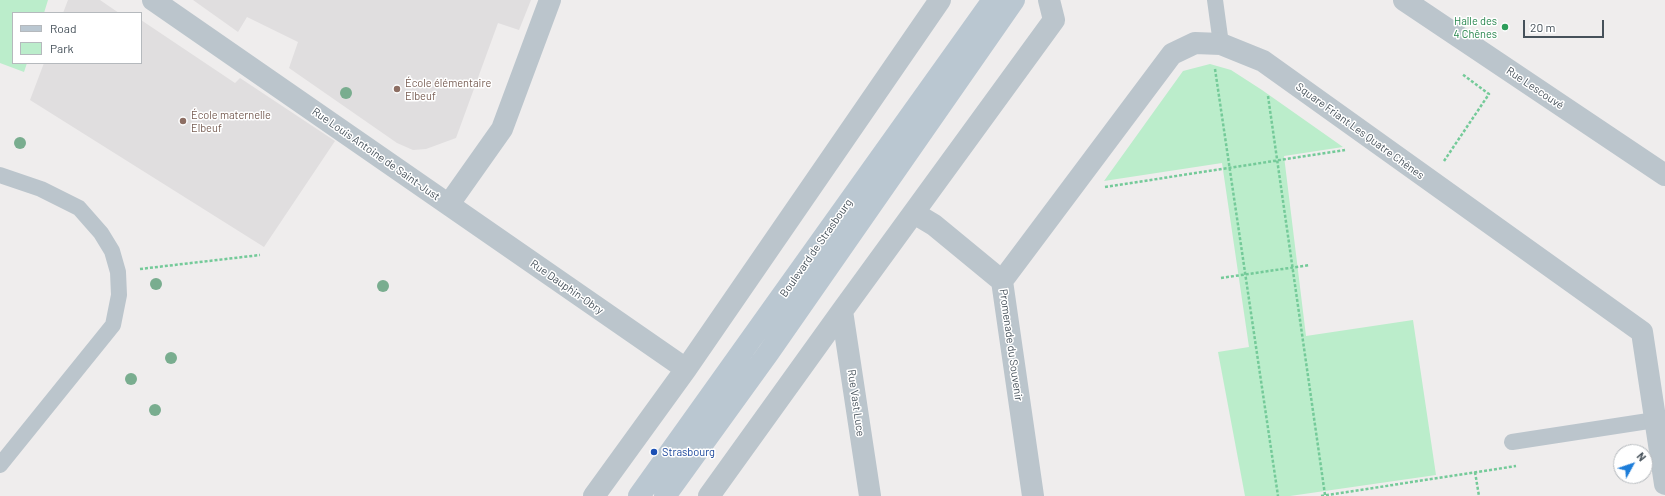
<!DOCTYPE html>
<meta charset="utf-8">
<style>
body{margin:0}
#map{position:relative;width:1665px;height:496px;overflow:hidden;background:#efeded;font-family:Barlow,sans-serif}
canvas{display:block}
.legend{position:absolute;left:12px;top:12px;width:130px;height:52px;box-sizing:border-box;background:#fff;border:1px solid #b5b9bd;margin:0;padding:5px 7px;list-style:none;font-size:12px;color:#46515a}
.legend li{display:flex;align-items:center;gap:8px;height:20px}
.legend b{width:20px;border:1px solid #b5b9bd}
.north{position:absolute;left:1613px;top:444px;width:40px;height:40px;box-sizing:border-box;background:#fff;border:1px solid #b5b9bd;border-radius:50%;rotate:50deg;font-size:11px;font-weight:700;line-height:16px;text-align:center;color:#46515a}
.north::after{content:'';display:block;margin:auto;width:14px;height:18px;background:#1d7dd9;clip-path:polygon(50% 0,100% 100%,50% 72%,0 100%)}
.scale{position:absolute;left:1523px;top:20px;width:81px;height:18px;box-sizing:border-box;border:2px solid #46515a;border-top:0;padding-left:5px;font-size:12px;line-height:14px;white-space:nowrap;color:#46515a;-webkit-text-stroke:3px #fff;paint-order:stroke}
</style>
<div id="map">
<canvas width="1665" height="496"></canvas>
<ul class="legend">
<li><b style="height:5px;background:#bac7d1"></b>Road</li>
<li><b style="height:11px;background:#bbedcb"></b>Park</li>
</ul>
<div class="north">N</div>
<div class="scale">20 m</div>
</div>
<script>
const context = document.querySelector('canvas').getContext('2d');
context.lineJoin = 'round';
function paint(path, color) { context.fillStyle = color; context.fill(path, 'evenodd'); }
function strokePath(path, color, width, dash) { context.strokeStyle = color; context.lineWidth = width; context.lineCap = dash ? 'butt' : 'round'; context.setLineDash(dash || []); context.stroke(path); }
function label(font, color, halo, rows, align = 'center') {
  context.font = font + ' Barlow,sans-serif'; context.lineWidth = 3; context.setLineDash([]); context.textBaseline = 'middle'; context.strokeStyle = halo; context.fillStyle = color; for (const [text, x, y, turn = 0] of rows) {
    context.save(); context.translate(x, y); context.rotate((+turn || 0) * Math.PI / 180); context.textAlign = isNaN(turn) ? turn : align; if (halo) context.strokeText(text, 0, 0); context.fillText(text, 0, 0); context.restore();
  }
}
const education = new Path2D(`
 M68,0H100L119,13H63Z
 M193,0H531L519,30L498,23L456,138L426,149L413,150L397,143L289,68L298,42L247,17L238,32Z
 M141,20L235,83L240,78L335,141L264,247L30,100L44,63H141Z`);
const green = new Path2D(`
 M0,0H48L44,13H13V63H27L24,72L0,63Z
 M1210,64L1231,70L1262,90L1343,147L1284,156L1306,336L1413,320L1436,475L1290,496H1245L1218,352L1249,347L1222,163L1104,181L1183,71Z`);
const path = new Path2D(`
 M1215,69L1278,496
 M1268,96L1325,495
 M1444,161L1489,94L1462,74
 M1105,187L1345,150
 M140,269L260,255
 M1221,278L1310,265
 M1475,472L1479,496
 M1321,496L1516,466`);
const lane = new Path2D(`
 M1215,0L1221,44
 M0,175L41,189L79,208L101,233L112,251L118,272L119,295L113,325L0,465
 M1512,442L1655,420`);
const street = new Path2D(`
 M153,0L686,369
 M1404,0L1665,175
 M449,204L502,129L550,0
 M914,213L934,225L1002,281L1033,496
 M1002,281L1172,54L1195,43L1221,44L1263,61L1642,332L1665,484
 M842,311L870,496
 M594,496L686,369L940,0
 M709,496L842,311L1054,20L1049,0`);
const secondary = new Path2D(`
 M639,496L993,0
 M665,496L769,352L1014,0`);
const trees = [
 [346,93],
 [20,143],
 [156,284],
 [383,286],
 [171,358],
 [131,379],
 [155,410]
];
const markers = [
 [1505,27,4,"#2e9e5b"],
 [397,89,4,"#8d6e63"],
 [183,121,4,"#8d6e63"],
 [654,452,4,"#1a4fb4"]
];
const leisureNames = [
 ["Halle des",1497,21],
 ["4 Chênes",1497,34]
];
const educationNames = [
 ["École élémentaire",405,83],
 ["Elbeuf",405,96],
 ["École maternelle",191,115],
 ["Elbeuf",191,128]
];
const streetNames = [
 ["Rue Lescouvé",1535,88,34],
 ["Square Friant Les Quatre Chênes",1360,131,36],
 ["Rue Louis Antoine de Saint-Just",376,154,35],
 ["Boulevard de Strasbourg",816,248,-55],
 ["Rue Dauphin-Obry",567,287,35],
 ["Promenade du Souvenir",1011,345,82],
 ["Rue Vast Luce",856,403,82]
];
const transitNames = [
 ["Strasbourg",662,452]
];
paint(education, '#e0dedf');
paint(green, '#bbedcb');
strokePath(path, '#74ca99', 2.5, [3, 2]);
strokePath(lane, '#bbc5cc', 16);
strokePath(street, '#bbc5cc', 22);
strokePath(secondary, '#bac7d1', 22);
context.fillStyle = '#79ad8f';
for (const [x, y] of trees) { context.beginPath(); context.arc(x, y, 6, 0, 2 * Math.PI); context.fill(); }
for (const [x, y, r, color] of markers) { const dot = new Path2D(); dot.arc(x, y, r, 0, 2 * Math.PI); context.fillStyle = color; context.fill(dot); strokePath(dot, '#fff', 1.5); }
label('11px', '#27864d', '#fff', leisureNames, 'right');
label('11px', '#785e54', '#fff', educationNames, 'left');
label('11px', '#46515a', '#fff', streetNames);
label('11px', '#164399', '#fff', transitNames, 'left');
</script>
